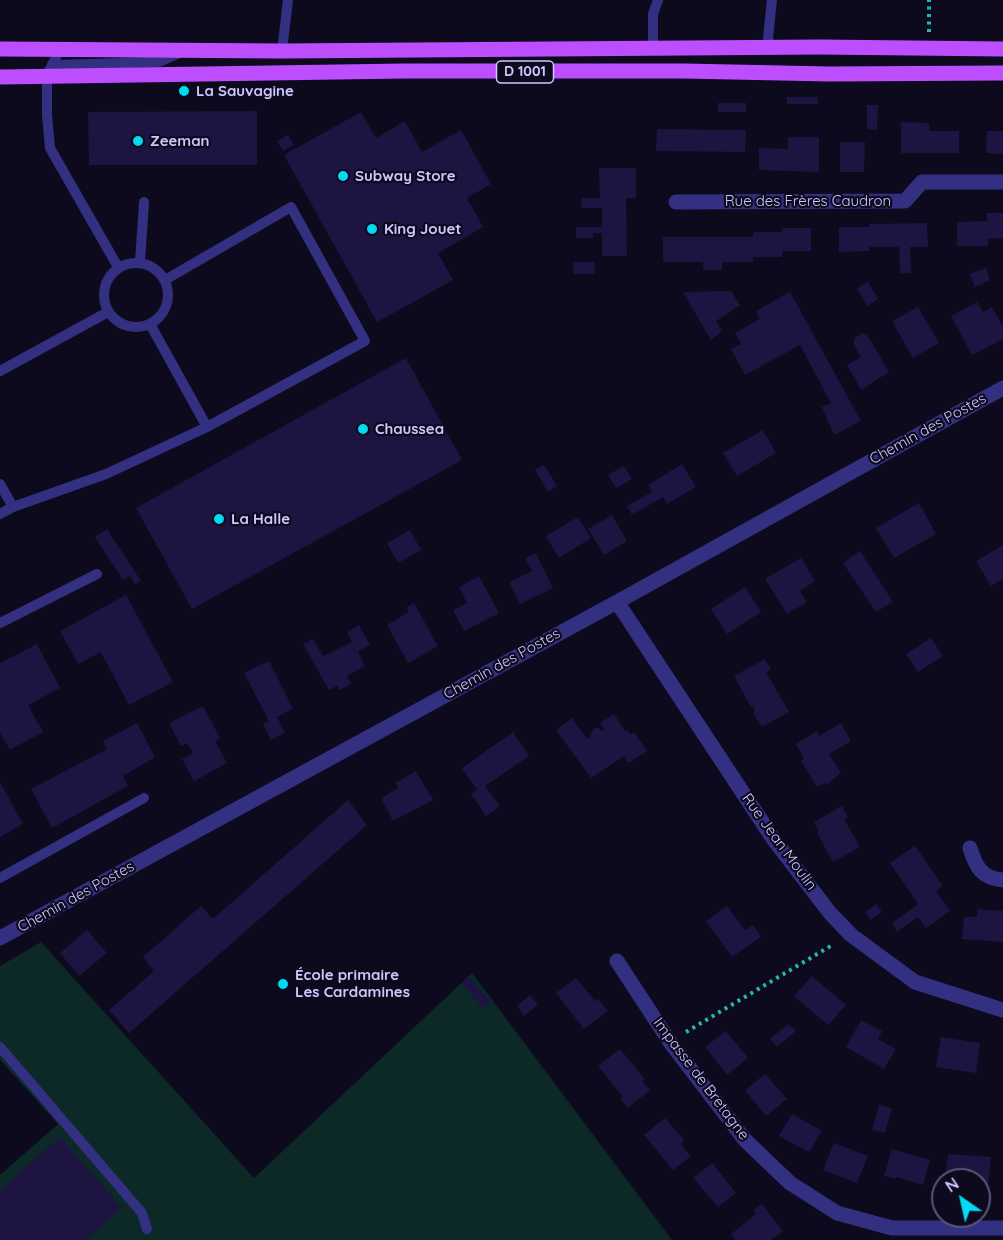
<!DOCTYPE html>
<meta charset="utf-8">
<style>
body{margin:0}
#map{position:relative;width:1003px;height:1240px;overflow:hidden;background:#0d0a1e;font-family:Quicksand,sans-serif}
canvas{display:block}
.north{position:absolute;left:931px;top:1168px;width:60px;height:60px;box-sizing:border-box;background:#0d0a1e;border:2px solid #5a5678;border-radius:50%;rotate:326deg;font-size:16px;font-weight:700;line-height:24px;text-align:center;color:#cdc7ff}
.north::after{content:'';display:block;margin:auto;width:21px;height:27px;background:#00daf2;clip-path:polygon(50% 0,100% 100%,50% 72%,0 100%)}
</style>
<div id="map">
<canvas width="1003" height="1240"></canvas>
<div class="north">N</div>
</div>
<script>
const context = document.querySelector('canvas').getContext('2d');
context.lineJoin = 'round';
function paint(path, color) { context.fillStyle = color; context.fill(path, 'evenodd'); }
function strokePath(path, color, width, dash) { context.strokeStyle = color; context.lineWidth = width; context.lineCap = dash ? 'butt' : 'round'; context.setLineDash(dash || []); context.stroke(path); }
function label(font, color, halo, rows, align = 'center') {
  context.font = font + ' Quicksand,sans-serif'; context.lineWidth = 4.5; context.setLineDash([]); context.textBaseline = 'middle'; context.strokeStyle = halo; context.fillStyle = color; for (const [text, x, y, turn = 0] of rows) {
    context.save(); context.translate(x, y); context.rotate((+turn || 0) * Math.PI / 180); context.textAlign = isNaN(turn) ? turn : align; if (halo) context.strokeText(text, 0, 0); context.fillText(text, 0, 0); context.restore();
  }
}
const green = new Path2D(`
 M41,942L254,1178L472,973L672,1240H0V1175L58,1124L0,1060V966Z`);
const building = new Path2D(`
 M787,97H818V104H787Z
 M718,103H746V112H718Z
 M867,105H878L877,130L867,129Z
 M257,111V165H89L88,112Z
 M361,112L376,138L405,121L422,152L461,130L491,184L467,198L483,227L438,253L453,280L377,322L284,155Z
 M901,122L929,123V131H959V153H901Z
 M657,129L746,130L745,152L656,151Z
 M987,131H1003V154L986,153Z
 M288,135L294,145L283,151L277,141Z
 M788,137H819V172L759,170V148L788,149Z
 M840,142H865L864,172H840Z
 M599,168H636V198H626L627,256H602V233H593V238H576V227H602V208H581L582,198H600Z
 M987,213H1003V238L988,239V246H957V222L987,221Z
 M927,223L928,247H910L911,273H900L899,247H869V251L839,252V227H869V224Z
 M782,228H811V251H782V257H753V262H722V270H703V262H663V237H753V232H782Z
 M573,262H594L595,274H574Z
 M986,268L990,280L975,287L969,274Z
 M868,282L878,299L867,306L857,288Z
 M731,291L740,305L716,321L722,331L711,340L683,292Z
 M790,292L861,421L834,435L822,407L831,403L800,345L745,375L731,349L741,344L735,333L760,319L756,311Z
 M977,302L983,312L992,307L1003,327V339L972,355L951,316Z
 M918,307L939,343L913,358L892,321Z
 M862,333L868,336L889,372L861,390L847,365L861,357L853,344L855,338Z
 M406,358L462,460L192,609L136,508Z
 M763,430L776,453L737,476L723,453Z
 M682,464L696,487L667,504L663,497L632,515L627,506L652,492L648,485Z
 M544,465L557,486L548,492L535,470Z
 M624,466L632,479L616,488L608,475Z
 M919,503L936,534L894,558L876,528Z
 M612,515L627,541L604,555L588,529Z
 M578,517L591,538L559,558L546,536Z
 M107,529L141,581L135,584L130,576L123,580L95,537Z
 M410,530L421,550L398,563L387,543Z
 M1003,545V579L991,586L976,561Z
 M860,551L893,602L876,612L843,563Z
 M536,553L553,588L520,604L509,582L532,571L525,558Z
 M801,558L815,581L800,591L807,602L787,614L765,579Z
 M479,576L499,613L464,631L453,610L467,603L459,587Z
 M745,587L761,612L727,634L711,609Z
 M126,595L173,682L129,705L101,652L78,664L60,631Z
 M414,603L438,646L408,663L387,625L409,612L407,607Z
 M359,625L370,645L358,652L365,666L347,676L351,684L340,690L337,686L329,690L303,644L313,639L323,656L352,642L347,632Z
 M931,638L943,656L918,672L906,654Z
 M37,644L60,688L28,705L43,732L10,750L0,733V663Z
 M765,659L771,670L766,672L789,712L764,726L760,725L753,713L755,712L753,706L751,707L734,676Z
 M269,661L293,709L277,717L285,733L271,740L263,724L269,721L244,673Z
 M203,706L220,738L215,741L227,763L194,781L182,759L193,753L187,743L181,746L169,723Z
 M614,714L625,731L627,730L631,735L634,732L647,751L628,763L624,756L591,778L556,730L572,718L587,739L591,736L590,734L594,728H599L601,731L604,729L600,723Z
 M137,723L155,757L123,776L128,786L52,828L31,789L107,749L103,741Z
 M841,723L851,741L829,754L841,773L826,785L825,783L817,787L801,761L804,759L796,744L817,731L819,736Z
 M513,732L529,756L485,786L500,806L486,816L471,794L476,790L478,791L462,768Z
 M416,771L433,800L393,821L381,798L398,788L395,783Z
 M0,782L23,824L0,837Z
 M348,800L367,825L129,1033L109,1010L154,971L143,957L201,906L213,919Z
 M842,806L848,817L844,819L860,847L833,862L817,833L819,831L814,822Z
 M915,846L943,886L936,891L950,911L926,928L918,917L897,932L892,923L918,904L890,863Z
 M876,904L882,912L871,920L865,912Z
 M727,906L745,930L753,925L761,937L732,957L706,921Z
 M977,909L1003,911V942L962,939L964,917H977Z
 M87,930L107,953L79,976L60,953Z
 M812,976L846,1005L828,1025L794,996Z
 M469,977L491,1002L483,1008L461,983Z
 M576,978L595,1001L598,999L608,1011L584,1029L556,993Z
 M530,995L538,1005L524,1016L517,1006Z
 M861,1020L882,1031L878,1039L896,1049L884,1069L846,1047Z
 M788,1024L796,1031L777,1047L770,1039Z
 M726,1031L748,1058L727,1075L705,1047Z
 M941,1037L980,1043L976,1073L936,1067Z
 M620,1049L645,1079L642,1081L650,1090L628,1108L620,1099L623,1097L598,1066Z
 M765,1074L787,1099L766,1116L745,1090Z
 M879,1105L892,1108L885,1133L872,1130Z
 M792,1114L822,1131L809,1152L779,1136Z
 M665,1118L684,1140L681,1144L691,1156L673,1170L644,1135Z
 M60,1137L122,1208L85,1240H0V1190Z
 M834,1143L868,1156L857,1183L823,1170Z
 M892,1149L930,1160L923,1185L896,1177V1179L884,1176Z
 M948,1154L991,1157L988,1187L979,1186V1180H945Z
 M712,1163L736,1193L718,1207L693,1178Z
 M762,1204L783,1231L771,1240H735L731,1234L756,1214L753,1210Z`);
const path = new Path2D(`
 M929,32V0
 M686,1032L834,944`);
const service = new Path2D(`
 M770,47L768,38L772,0
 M653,48V14L658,0
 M60,49L47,75V115L50,148L118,267
 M282,51L288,0
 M52,65L159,62L182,52
 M140,262L144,202
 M104 295a32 32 0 1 1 64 0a32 32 0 1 1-64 0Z
 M150,324L207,427
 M0,371L108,312
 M0,484L13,507L106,474L207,427L365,341L291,207L165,280
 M0,514L13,507
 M0,623L97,574
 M0,878L144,798
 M0,1047L142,1213L147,1229`);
const minor = new Path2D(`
 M676,202L905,201L922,182H1003
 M617,602L774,840L830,913L851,935L915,982L1003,1010
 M970,848C976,867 981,878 1003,880
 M0,938L617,602L1003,388
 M617,961L670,1042L745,1140L790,1183L837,1213L892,1228H1003`);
const primary = new Path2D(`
 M0,49L282,51L820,47L1003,49
 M0,77L405,71H684L829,74L1003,73`);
const markers = [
 [184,91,6,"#00daf2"],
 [138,141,6,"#00daf2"],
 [343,176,6,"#00daf2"],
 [372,229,6,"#00daf2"],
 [363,429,6,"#00daf2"],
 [219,519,6,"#00daf2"],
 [283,984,6,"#00daf2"]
];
const shields = [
 [525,72,57]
];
const shieldNames = [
 ["D 1001",525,72]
];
const poiNames = [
 ["La Sauvagine",196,91],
 ["Zeeman",150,141],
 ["Subway Store",355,176],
 ["King Jouet",384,229],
 ["Chaussea",375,429],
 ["La Halle",231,519],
 ["École primaire",295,975],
 ["Les Cardamines",295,992]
];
const streetNames = [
 ["Rue des Frères Caudron",808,201],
 ["Chemin des Postes",928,429,-29],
 ["Chemin des Postes",502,664,-29],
 ["Rue Jean Moulin",779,842,54],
 ["Chemin des Postes",76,897,-29],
 ["Impasse de Bretagne",701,1079,53]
];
paint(green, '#0c2827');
paint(building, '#1d1441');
strokePath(path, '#21b9af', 4, [3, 4.5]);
strokePath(service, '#333082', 10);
strokePath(minor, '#333082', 15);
strokePath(primary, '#bc4eff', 15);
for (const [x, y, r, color] of markers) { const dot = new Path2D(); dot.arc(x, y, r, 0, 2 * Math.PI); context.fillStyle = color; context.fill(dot); strokePath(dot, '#0d0a1e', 2); }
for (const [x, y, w] of shields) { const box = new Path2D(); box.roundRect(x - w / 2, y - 11, w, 22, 4.5); context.fillStyle = '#0d0a1e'; context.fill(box); strokePath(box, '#cdc7ff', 1.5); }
label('bold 14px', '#cdc7ff', null, shieldNames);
label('bold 15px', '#cdc7ff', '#0d0a1e', poiNames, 'left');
label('15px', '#cdc7ff', '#0d0a1e', streetNames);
</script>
